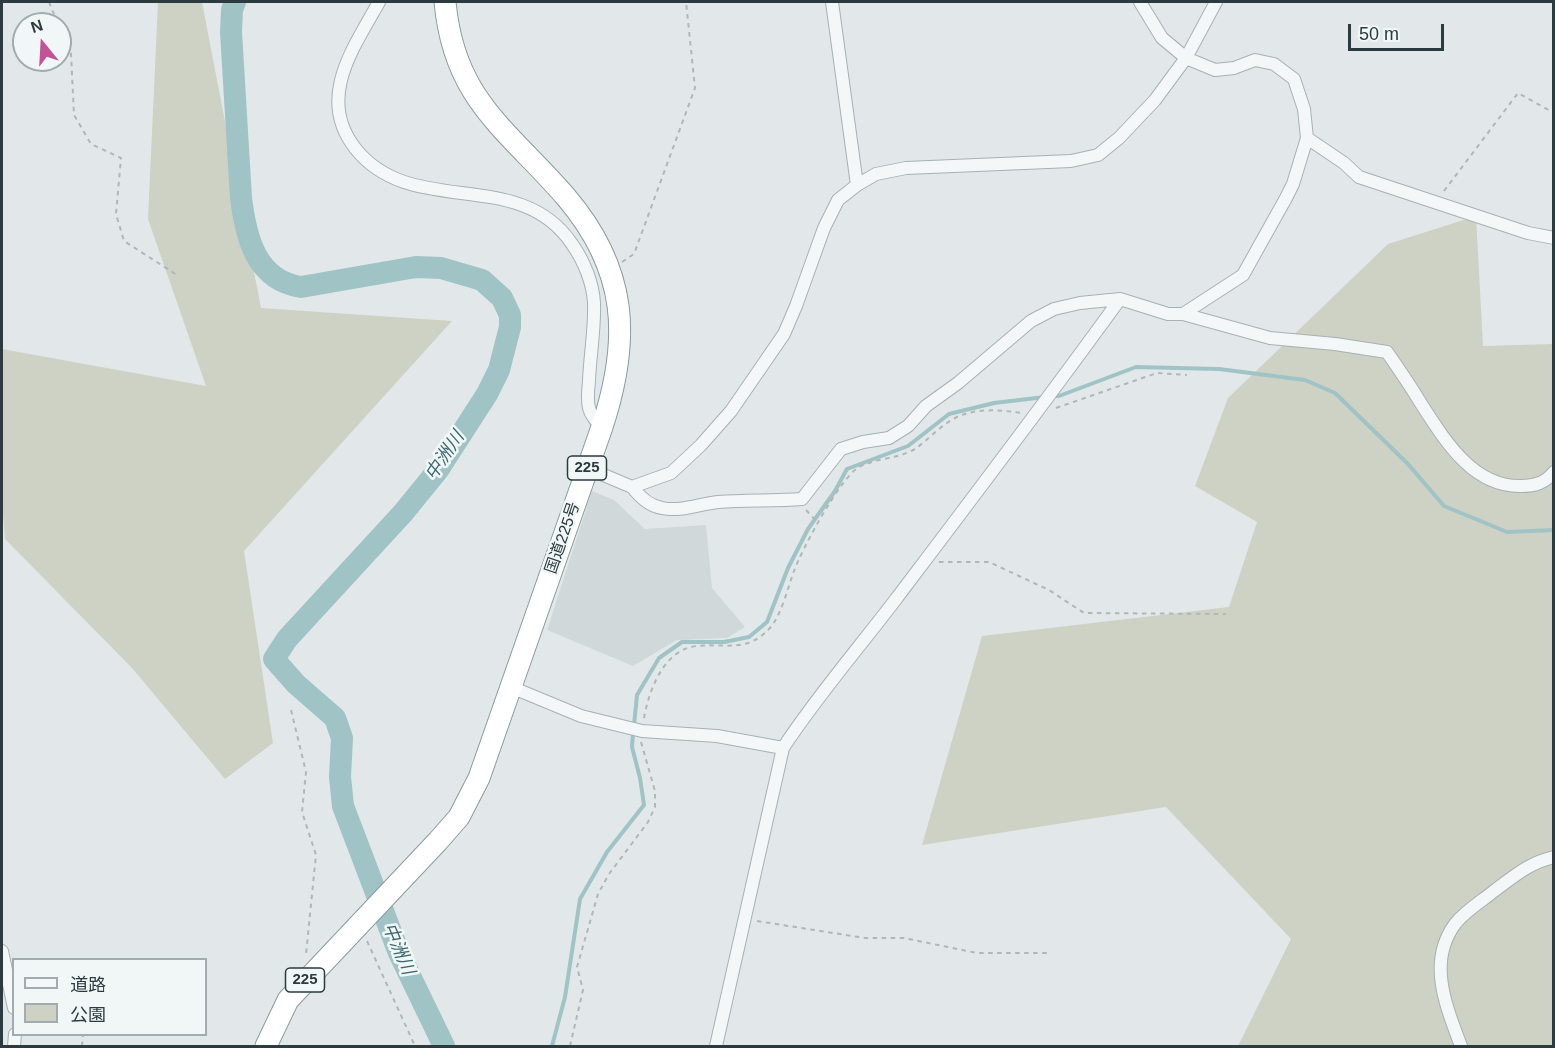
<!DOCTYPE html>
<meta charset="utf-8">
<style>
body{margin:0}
#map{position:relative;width:1555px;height:1048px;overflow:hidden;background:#e2e8e9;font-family:Arial,"Noto Sans JP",sans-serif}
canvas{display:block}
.frame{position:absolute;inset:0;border:3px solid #2b3b3f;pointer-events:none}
.legend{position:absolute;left:12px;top:958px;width:195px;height:78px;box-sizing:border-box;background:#f1f6f6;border:2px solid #a2abad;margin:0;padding:8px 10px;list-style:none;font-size:18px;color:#2b3b3f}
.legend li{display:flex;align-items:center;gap:12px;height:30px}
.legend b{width:30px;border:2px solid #a2abad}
.north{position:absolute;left:12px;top:12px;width:60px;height:60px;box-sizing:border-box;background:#f1f6f6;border:2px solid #a2abad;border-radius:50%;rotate:342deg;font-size:16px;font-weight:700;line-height:24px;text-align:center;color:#2b3b3f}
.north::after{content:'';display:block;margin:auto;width:21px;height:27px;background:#c15396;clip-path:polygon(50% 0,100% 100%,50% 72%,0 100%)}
.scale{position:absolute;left:1348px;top:24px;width:96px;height:27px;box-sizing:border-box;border:3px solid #2b3b3f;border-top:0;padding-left:8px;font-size:18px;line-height:21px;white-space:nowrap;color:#2b3b3f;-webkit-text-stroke:4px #f1f6f6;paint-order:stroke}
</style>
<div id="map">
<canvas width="1555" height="1048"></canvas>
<div class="frame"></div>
<ul class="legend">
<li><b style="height:8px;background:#f4f7f7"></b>道路</li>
<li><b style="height:16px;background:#ced2c4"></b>公園</li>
</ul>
<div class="north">N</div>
<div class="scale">50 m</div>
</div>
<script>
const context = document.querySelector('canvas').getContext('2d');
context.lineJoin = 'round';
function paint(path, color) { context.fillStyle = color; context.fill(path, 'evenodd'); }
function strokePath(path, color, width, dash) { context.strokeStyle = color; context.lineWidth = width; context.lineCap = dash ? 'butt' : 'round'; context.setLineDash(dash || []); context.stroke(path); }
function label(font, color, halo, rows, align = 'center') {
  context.font = font + ' Arial,"Noto Sans JP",sans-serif'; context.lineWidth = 5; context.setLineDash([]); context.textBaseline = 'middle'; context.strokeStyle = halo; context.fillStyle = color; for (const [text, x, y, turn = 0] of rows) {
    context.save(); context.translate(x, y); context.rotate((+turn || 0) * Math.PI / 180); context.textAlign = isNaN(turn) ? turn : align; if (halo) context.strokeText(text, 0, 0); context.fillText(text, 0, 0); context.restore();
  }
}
const built = new Path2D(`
 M592,491L614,500L645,529L706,525L712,588L745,627L727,638L677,640L633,666L547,630Z`);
const green = new Path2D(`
 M158,2H202L261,308L452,321L244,551L273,743L225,779L132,668L5,539L2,503V349L206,386L148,219Z
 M1476,216L1483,346L1553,344V1046H1238L1291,939L1166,807L922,845L982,636L1229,607L1257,522L1195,486L1228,398L1388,244Z`);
const stream = new Path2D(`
 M1053,396H1059L1136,367L1219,369L1305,380L1335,393L1408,464L1444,506L1507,532L1554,530
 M634,725L637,695L659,658L682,642H724L749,637L767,622L788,568L808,529L835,491L847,469L908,446L949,414L994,403L1045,397
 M552,1046L565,997L580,899L607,852L644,805L640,778L632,747L633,733`);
const river = new Path2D(`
 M235,2L232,10L231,32L241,198C246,238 256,280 301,287L416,267L441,268L482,280L502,298L510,315V327L499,370L487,394L438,470L403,513L287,639L274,659L296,684L335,718L342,738L340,777L343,806L399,953L444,1046`);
const path = new Path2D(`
 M49,2L58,24
 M60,28L71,54L74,115L91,144L121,158L116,214L124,241L177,275
 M1444,191L1518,93L1554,113
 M622,262L634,254L695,88L686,2
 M1056,408L1157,373L1187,375
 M806,510L818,523
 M939,562H989L1049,590L1084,613L1226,614
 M291,710L306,772L302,812L316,855L306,954
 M644,718C649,690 664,649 697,646C726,643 746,653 769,629C781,617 788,587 794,571C802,549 840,478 859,467C876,458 898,459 915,449C929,439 943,423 959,416C979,408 1001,410 1022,413
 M757,921L865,938H904L977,953H1050
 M367,941L415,1046
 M82,1046L83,1034
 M570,1046L583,990L577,967L598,894L609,874L648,822L655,807V791L641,742`);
const minor = new Path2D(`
 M379,2C354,47 316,98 355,148C411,220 519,165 572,244C584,261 593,283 594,303C595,329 590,355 589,381C588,390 587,400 589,408C591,416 596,421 602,427
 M832,2L857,185
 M1140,2L1162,38L1186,58L1215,70L1234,68L1255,60L1274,64L1294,79L1304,109L1307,138L1344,163L1359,177L1528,233L1554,238
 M1183,314L1243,275L1286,198L1293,184L1307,138
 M587,468L632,487L671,473L701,445L731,411L784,334L796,306L824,228L838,200L857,185L876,174L906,168L1071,161L1098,155L1119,138L1155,100L1186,58L1216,2
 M632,487C640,497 649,506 662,508C681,512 699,504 718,502C746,500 774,501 802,499L841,449L863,442L889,438L908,426L926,406L958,383L1031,321L1054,309L1080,303L1120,299L1168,314H1183L1270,338L1335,344L1387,352C1398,368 1410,385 1420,402C1444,439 1472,487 1521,486C1535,486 1545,483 1554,472
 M511,687L581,716L642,731L717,736L783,748
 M2,951L14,1008
 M14,1046L15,1034
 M716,1046L783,748C817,696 858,649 896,599C971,500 1047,400 1120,299
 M1461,1046C1446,1006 1427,962 1455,924C1465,911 1482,901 1494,891C1513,877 1530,862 1554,857`);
const trunk = new Path2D(`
 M266,1046L288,1000L438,841L459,817L479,778L602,427C631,339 628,270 566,197C507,129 454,100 445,2`);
const shields = [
 [587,468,39],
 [305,980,39]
];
const shieldNames = [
 ["225",587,468],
 ["225",305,980]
];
const streetNames = [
 ["国道225号",563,538,-71]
];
const waterNames = [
 ["中洲川",445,456,-56],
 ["中洲川",398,949,67]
];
paint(built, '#d0d8da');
paint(green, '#ced2c4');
strokePath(stream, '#a0c3c5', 4);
strokePath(river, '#a0c3c5', 22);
strokePath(minor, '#a7b1b3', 14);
strokePath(trunk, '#8a9b9e', 23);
strokePath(path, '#b0b7b8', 2, [4.5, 4.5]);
strokePath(minor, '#f4f7f7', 12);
strokePath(trunk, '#fff', 21);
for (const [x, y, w] of shields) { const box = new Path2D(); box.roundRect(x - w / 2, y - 12, w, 24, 4.5); context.fillStyle = '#f1f6f6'; context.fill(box); strokePath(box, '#2b3b3f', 1.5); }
label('bold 15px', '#2b3b3f', null, shieldNames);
label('16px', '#2b3b3f', '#f1f6f6', streetNames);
label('italic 18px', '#3a696f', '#f1f6f6', waterNames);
</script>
